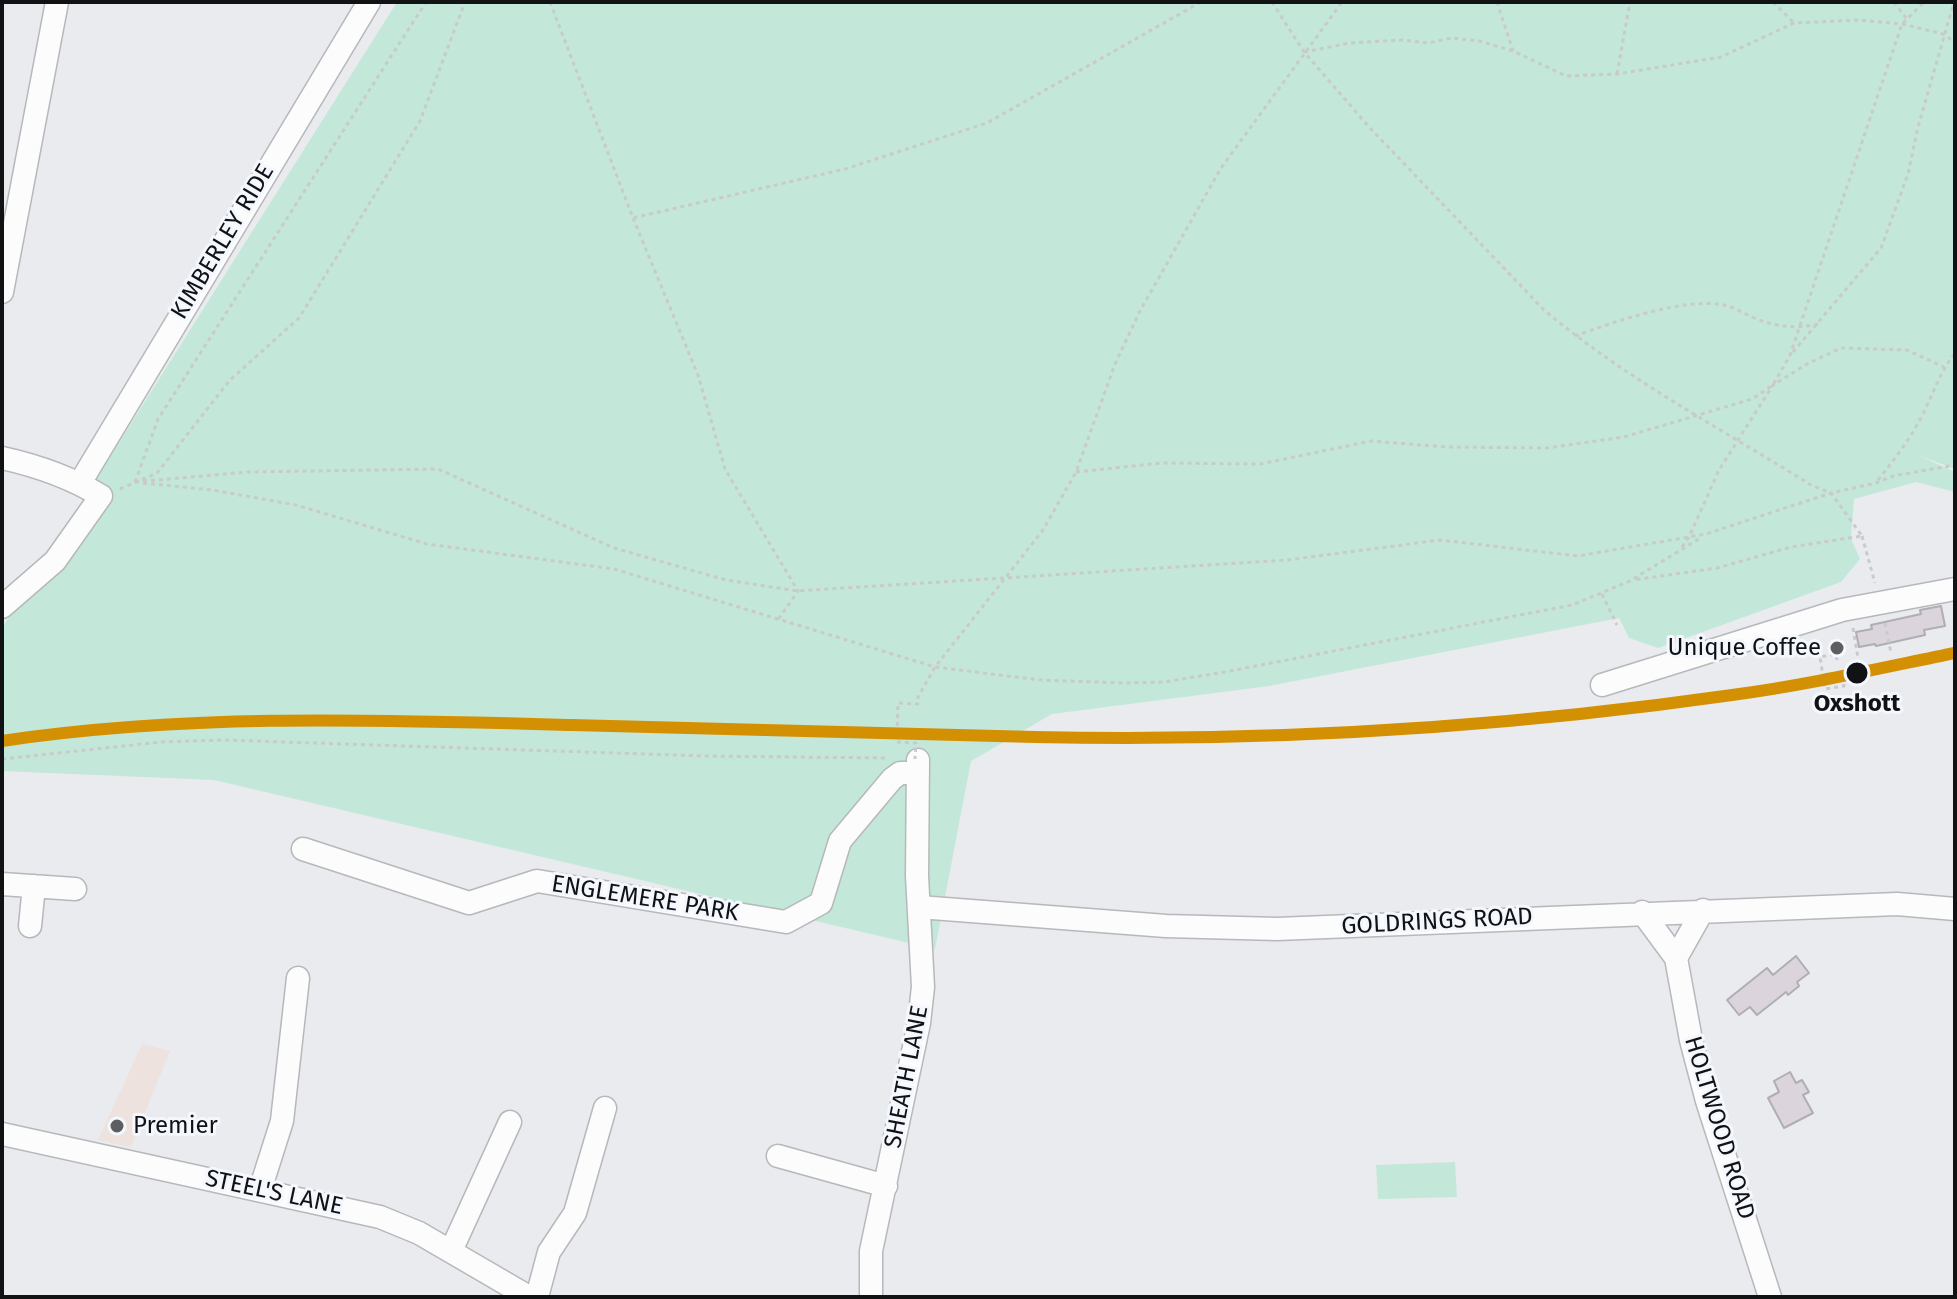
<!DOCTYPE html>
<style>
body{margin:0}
#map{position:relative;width:1957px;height:1299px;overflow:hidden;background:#e9ebee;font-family:"Fira Sans",sans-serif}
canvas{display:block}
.frame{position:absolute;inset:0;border:4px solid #101214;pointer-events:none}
</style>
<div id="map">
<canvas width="1957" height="1299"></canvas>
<div class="frame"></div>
</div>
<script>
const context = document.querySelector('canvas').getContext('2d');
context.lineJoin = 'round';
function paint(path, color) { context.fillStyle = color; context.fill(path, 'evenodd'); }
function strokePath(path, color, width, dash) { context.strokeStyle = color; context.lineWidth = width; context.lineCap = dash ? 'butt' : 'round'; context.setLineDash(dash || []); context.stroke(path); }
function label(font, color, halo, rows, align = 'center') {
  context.font = font + ' "Fira Sans",sans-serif'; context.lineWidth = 6; context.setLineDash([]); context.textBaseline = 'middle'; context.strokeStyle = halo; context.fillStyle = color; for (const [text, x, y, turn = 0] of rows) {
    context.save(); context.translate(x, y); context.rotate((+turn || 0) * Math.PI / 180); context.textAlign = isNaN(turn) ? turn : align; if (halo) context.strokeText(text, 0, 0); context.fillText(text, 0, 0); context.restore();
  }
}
const commercial = new Path2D(`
 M142,1044L170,1051L131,1147L98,1140Z`);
const green = new Path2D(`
 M397,2H1955V469L1920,456L1955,472V492L1916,482L1854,499L1851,539L1860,559L1841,582L1658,648L1629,638L1619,618L1269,686L1052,714L971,761L935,949L214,780L2,771V628Z
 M1455,1162L1457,1197L1378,1199L1376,1165Z`);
const building = new Path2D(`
 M1941,606L1945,626L1924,630L1925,635L1876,646L1875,644L1859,647L1856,632L1872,629L1871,625L1921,614L1920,610Z
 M1796,956L1809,973L1797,982L1799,986L1788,995L1786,992L1757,1015L1750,1007L1739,1015L1727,1000L1767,968L1773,975Z
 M1790,1072L1796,1083L1802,1080L1809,1092L1803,1095L1813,1113L1784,1128L1768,1098L1779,1092L1774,1081Z`);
const path = new Path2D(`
 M550,2L633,218L845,169L987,123L1201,2
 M1272,2L1304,52L1370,128L1544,310C1626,379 1720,428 1811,485L1831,493L1862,536L1791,547L1717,568L1633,580
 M1497,2L1513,51
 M1773,2L1794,23
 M1894,2L1906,18
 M1304,52L1350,43L1402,40L1428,43L1452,38L1479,41L1513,51L1566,76L1617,74L1721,57L1794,23L1859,20L1902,24L1943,34L1955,42
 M1617,74L1630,2
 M633,218L698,375L725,469L798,591L777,621
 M1575,336C1614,322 1684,297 1724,305C1734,307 1743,313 1752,317C1775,327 1794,329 1818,324
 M1793,352L1881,248L1908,174L1918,127L1954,2
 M1076,472L1162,463L1260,464L1371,441L1446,447L1547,448L1624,437L1752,399L1773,385L1790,355L1902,24L1924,2
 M1878,480C1894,460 1910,439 1922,416C1933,394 1940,372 1955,353
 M135,482L247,472L438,469L614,548L726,580L798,591L1287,560L1440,540L1578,556L1706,534L1831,493L1876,483L1893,476L1955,465
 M135,482L158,419L426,2
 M143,483L212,490L296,505L427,544L614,569L935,667L1040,680L1123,683L1164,682L1225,672L1572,605L1630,581L1702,537
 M120,489L157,473L230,380L299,318L420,121L465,2
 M1862,536L1875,583
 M1682,547L1689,537L1719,470L1773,385L1807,364L1841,348L1907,350L1944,367
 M1602,594L1617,625
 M1885,623L1891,653
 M1853,628L1858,658
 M1837,660L1836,654L1820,657L1825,689L1844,686L1843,682
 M897,734L898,703L918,704V697L935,667L1043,530L1076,472L1115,364L1140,311L1221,168L1342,2
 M2,759L161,742L224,740L705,756L889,758`);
const minor = new Path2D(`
 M2,292L57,2
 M2,458C38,466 70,477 101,496L55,561L2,607
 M80,483L369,2
 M1602,685L1842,610L1955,589
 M303,849L469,903L537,881L786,922L821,903L840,841L892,779L900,773H918
 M2,884L75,889
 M919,907L1166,926L1277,929L1897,904L1955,909
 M1642,912L1676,958L1691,1040L1707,1101L1770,1297
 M30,926L34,886
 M1676,958L1703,910
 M2,1134L380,1217L419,1233L529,1297
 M778,1156L886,1186
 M260,1190L282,1121L298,978
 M451,1251L510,1122
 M537,1297L549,1252L575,1213L605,1108
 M871,1297V1251L919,1023L923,987L917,876L918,760`);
const pathBridge = new Path2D(`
 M897,734V742L916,743L915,759`);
const rail1 = new Path2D(`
 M2,741C190,713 382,720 572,725C727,730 881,734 1035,737C1269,742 1501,728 1732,695C1807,685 1881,668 1955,653`);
const markers = [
 [1837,648,8,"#5c5e60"],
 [1857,673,12,"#101214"],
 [117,1126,8,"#5c5e60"]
];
const streetNames = [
 ["KIMBERLEY RIDE",223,242,-59],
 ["ENGLEMERE PARK",645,899,9],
 ["GOLDRINGS ROAD",1437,922,-3],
 ["SHEATH LANE",907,1077,-79],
 ["HOLTWOOD ROAD",1719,1128,73],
 ["STEEL'S LANE",274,1193,12]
];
const poiNames = [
 ["Unique Coffee",1821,648],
 ["Premier",133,1126,"left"]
];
const stopNames = [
 ["Oxshott",1857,704]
];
paint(commercial, '#eee2de');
paint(green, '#c3e8d9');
paint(building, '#dcd4dd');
strokePath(building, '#afafb1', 2);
strokePath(minor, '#b6b8bb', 25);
strokePath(path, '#c9cacb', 3, [4, 4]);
strokePath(minor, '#fcfcfc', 22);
strokePath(pathBridge, '#c9cacb', 3, [4, 4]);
strokePath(rail1, '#d49003', 12);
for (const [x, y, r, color] of markers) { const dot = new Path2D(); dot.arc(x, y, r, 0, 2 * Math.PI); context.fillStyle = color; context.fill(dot); strokePath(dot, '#f4f8fe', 3); }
label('24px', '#101214', '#f4f8fe', streetNames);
label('24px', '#101214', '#f4f8fe', poiNames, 'right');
label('bold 24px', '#101214', '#f4f8fe', stopNames);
</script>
